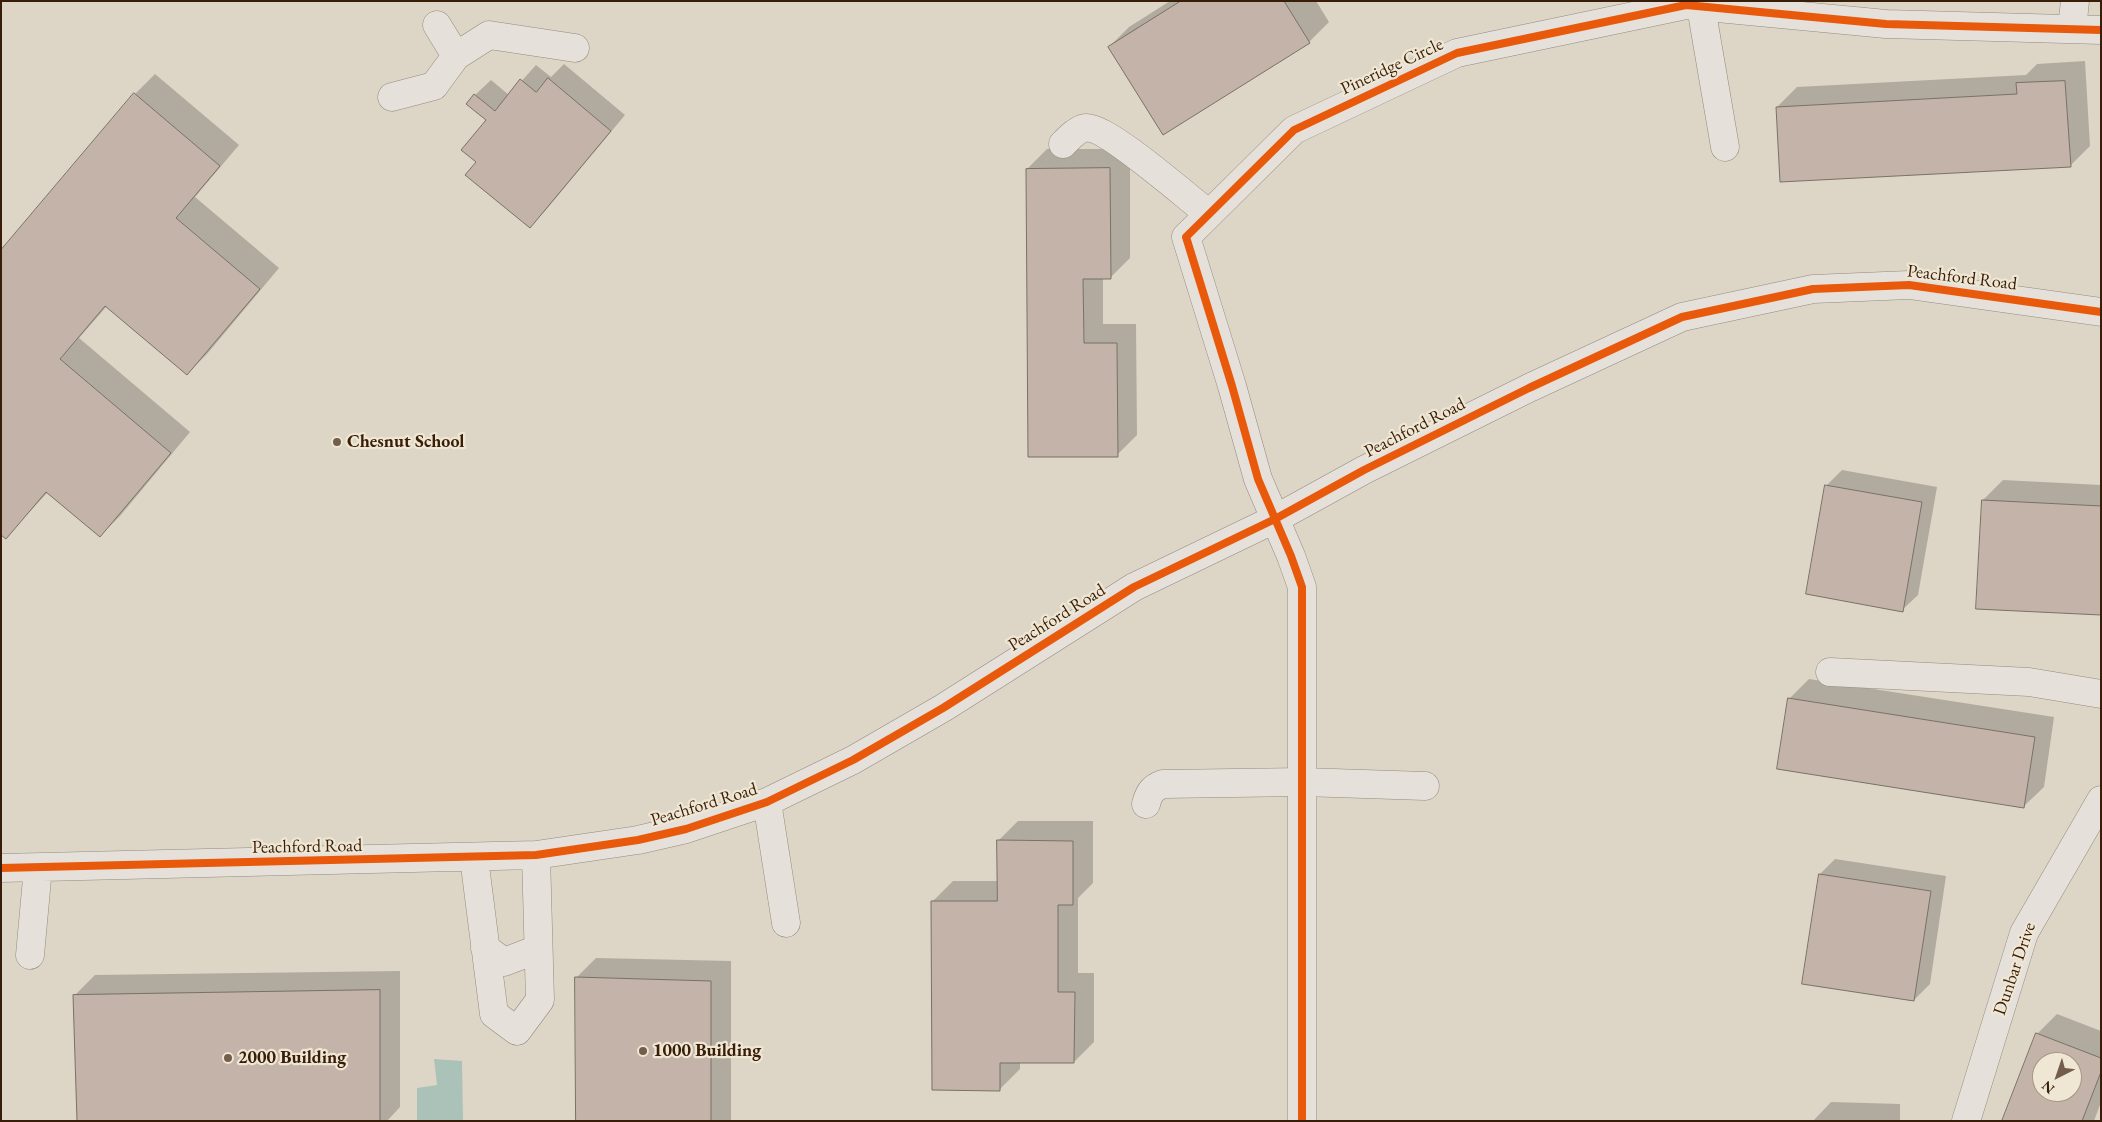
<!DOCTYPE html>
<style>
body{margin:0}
#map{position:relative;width:2102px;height:1122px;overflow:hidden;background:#ddd6c6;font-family:"EB Garamond",serif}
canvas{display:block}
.frame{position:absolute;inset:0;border:2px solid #381d08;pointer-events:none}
.north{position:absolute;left:2032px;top:1052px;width:50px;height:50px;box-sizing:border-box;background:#efe7d4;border:1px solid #a69682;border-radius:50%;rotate:221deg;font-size:14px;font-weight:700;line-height:20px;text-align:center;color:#381d08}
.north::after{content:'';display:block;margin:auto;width:18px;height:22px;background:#725e4a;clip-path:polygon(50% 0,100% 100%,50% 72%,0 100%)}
</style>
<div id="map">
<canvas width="2102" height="1122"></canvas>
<div class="frame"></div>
<div class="north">N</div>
</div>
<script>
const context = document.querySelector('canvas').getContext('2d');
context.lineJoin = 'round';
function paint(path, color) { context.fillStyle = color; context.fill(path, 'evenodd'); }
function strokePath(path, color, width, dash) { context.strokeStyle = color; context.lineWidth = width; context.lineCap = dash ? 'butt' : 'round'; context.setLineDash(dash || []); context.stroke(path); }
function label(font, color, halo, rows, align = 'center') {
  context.font = font + ' "EB Garamond",serif'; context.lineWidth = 4.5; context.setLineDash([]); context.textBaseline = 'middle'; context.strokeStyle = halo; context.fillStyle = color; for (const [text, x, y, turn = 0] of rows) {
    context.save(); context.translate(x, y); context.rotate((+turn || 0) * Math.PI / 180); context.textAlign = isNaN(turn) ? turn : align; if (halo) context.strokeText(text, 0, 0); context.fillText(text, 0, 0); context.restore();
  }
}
const water = new Path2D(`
 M434,1059L462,1061L463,1121H417V1088L437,1085Z`);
const shadow = new Path2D(`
 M1170,1H1316L1329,22L1309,42L1109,47L1129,27Z
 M2085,61L2090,146L2070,166L1777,107L1797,87L2026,75L2037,64Z
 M564,64L625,115L545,211L530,227L478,162L487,120L475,95L491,80L509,95L536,65L551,77Z
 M155,74L239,145L195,197L279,268L207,354L187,374L107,306L79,338L190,432L120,516L100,536L48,492L6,537L135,94Z
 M1047,149H1130V258L1110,278H1103V324H1136L1137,435L1117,455L1027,169Z
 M1842,470L1937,487L1918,595L1902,610L1826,486Z
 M2003,480L2101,485V614L1983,500Z
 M1809,679L2054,717L2044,787L2023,807L1789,699Z
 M1018,821H1093V883L1078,898V973H1094V1042L1074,1062L1020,1061V1069L1000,1089L933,901L953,881H998V841Z
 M1835,859L1946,876L1930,984L1914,1000L1820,874Z
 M596,958L731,961V1121H577L576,978Z
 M400,971V1107L387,1121H78L75,995L95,975Z
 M2057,1014L2101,1031V1102L2094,1121H2004L2037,1034ZM2042,1062H2072V1092H2042Z
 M1831,1102L1900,1104V1121H1813Z`);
const building = new Path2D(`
 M1181,1H1284L1310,43L1163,135L1108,47Z
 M548,78L611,131L530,228L465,175L476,162L461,150L486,120L466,104L474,94L495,111L520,79L536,92Z
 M2065,81L2071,167L1780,182L1776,107L2017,94L2016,83Z
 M134,93L220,166L176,218L260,289L187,375L105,306L60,359L171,453L100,537L46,492L6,539L1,535V250Z
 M1110,168L1111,279H1083L1084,343H1117L1118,457H1028L1026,169Z
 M1825,485L1922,502L1903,612L1806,594Z
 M1982,500L2101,506V615L1976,609Z
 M1788,698L2035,737L2024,808L1777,769Z
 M997,840L1073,841V905H1058V992H1075L1074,1063H1000V1091L932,1090L931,901H997Z
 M1819,874L1931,891L1914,1001L1802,984Z
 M575,977L711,981V1121H576Z
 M380,990V1121H77L73,995Z
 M2036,1033L2101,1058V1072L2082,1121H2002ZM2042,1062H2072V1092H2042Z`);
const minor = new Path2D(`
 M1701,7L1725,147
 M2072,29L2075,1
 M456,56L489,35L575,48
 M392,97L434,86L456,56L437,25
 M1063,144C1069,138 1078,129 1085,128C1106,125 1189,199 1209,214
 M1830,672L2029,682L2101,694
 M767,802L786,923
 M1146,804C1149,793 1152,788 1163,784L1303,782L1425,786
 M474,858L494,1014L517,1031L540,1000L536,855
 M1,868L536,855L638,840L686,829L767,802L853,760L943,708L1134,587L1275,519L1364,470L1529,388L1682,317L1813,289L1909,285L2101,312
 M485,948L504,962L538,949
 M30,955L38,868
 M1302,1121V587L1291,556L1258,479L1232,386L1186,237L1294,130L1457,53L1686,5L1886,24L2101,30
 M1966,1121L2024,933L2101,800`);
const cycleway = new Path2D(`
 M1,868L536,855L638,840L686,829L767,802L853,760L943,708L1134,587L1275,519L1364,470L1529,388L1682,317L1813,289L1909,285L2101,312
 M1302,1121V587L1291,556L1258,479L1232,386L1186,237L1294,130L1457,53L1686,5L1886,24L2101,30`);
const markers = [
 [337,442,5,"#725e4a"],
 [643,1051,5,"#725e4a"],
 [228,1058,5,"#725e4a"]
];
const streetNames = [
 ["Pineridge Circle",1392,67,-25],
 ["Peachford Road",1962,278,7],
 ["Peachford Road",1415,428,-27],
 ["Peachford Road",1057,618,-32],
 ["Peachford Road",704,805,-17],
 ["Peachford Road",307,847,-1],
 ["Dunbar Drive",2015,969,-71]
];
const poiNames = [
 ["Chesnut School",347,442],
 ["1000 Building",653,1051],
 ["2000 Building",238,1058]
];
paint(water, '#abc2b9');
paint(shadow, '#0003');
paint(building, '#c3b3a9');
strokePath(building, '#797166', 1);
strokePath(minor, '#928a7e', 29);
strokePath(minor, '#e5e1da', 28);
strokePath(cycleway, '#e8590c', 8);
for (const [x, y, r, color] of markers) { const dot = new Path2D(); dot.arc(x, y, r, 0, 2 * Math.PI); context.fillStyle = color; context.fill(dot); strokePath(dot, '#efe7d4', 2); }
label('18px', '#381d08', '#efe7d4', streetNames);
label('bold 18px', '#381d08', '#efe7d4', poiNames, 'left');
</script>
